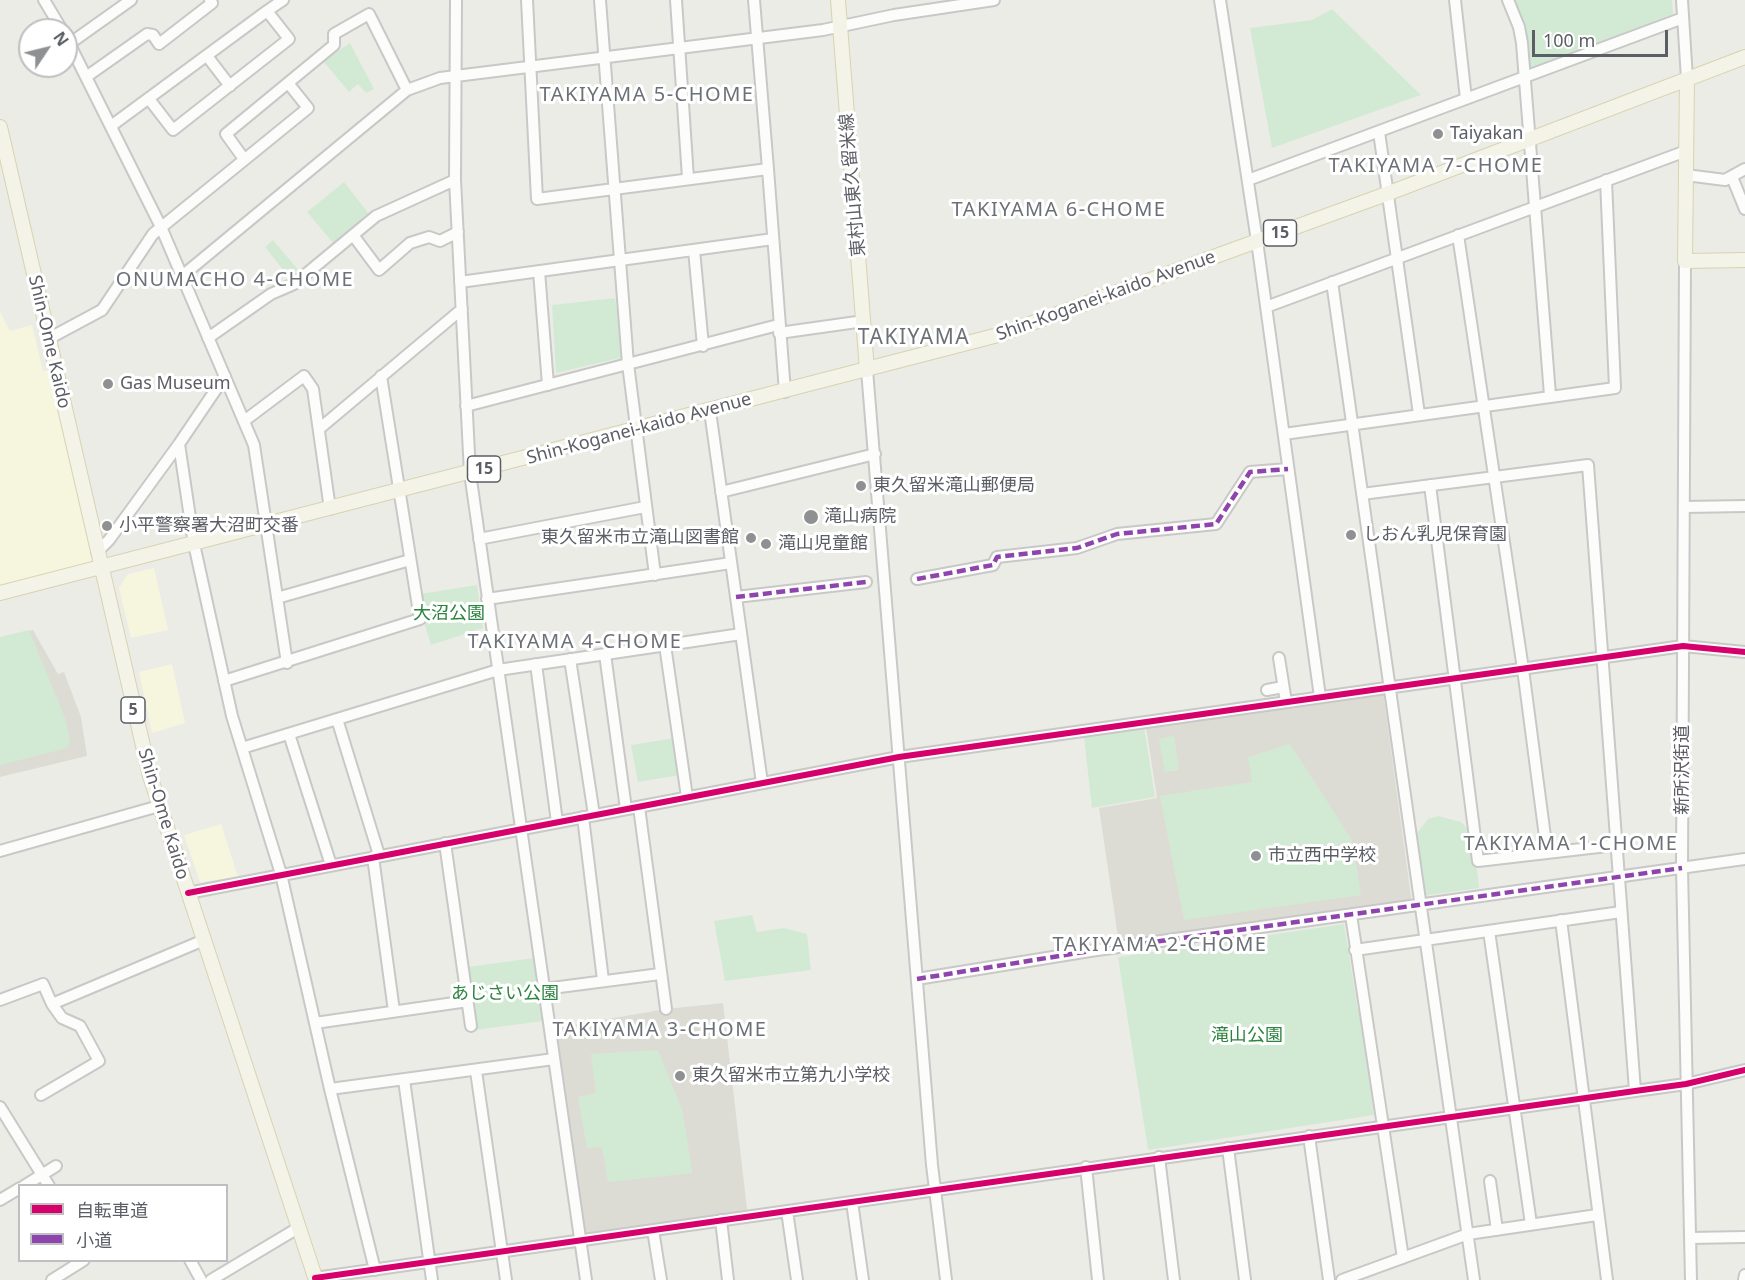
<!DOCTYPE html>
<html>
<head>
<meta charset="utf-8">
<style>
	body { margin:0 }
	#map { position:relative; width:1745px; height:1280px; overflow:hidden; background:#ecece6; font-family:"Noto Sans","Noto Sans JP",sans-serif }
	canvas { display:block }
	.legend { position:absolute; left:18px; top:1184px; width:210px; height:78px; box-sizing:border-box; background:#fff; border:2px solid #bdbfc1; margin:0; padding:8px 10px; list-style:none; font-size:18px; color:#5b5e65 }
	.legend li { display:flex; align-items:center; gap:12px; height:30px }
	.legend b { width:30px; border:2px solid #bdbfc1 }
	.north { position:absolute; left:18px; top:18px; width:60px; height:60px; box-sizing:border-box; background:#fff; border:2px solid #bdbfc1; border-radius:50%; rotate:55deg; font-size:16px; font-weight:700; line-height:24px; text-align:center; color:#5b5e65 }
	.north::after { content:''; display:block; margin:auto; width:21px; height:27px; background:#8e9092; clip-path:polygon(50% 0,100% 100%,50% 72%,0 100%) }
	.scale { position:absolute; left:1532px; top:30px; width:136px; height:27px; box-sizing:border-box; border:3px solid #5b5e65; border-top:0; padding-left:8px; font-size:18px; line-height:21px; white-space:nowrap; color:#5b5e65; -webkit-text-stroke:4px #fff; paint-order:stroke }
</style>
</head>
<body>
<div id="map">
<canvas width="1745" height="1280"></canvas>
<ul class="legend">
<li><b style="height:8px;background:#d6006c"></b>自転車道</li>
<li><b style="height:8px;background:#8e44ad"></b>小道</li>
</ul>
<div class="north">N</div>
<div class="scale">100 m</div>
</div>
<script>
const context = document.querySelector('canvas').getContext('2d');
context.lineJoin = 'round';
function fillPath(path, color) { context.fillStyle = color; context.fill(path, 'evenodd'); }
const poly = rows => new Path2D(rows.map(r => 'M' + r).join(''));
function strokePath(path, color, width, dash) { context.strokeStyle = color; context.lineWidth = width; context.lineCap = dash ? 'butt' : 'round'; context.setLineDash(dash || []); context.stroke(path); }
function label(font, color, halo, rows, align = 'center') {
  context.font = font + ' "Noto Sans","Noto Sans JP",sans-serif'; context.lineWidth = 6; context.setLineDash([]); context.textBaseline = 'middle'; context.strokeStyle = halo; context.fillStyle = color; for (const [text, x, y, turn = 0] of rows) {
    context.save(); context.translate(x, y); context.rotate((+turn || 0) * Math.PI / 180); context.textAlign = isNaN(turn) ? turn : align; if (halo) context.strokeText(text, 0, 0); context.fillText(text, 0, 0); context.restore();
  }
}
const commercial = poly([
	[0,312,10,331,32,325,43,371,55,369,101,567,0,593],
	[154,568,168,630,131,638,119,588,128,574],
	[172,664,185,723,152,733,139,672],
	[221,824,238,877,200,882,184,835]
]);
const education = poly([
	[33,630,58,674,64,672,81,717,87,756,0,777,0,638],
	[1383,691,1412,904,1119,944,1099,808,1157,798,1146,727],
	[723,1003,748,1217,581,1240,555,1028,666,1009]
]);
const green = poly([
	[1514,0,1672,0,1673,14,1527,72,1527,38],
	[1332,9,1421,95,1272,148,1250,28,1312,20],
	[350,43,374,89,366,93,358,84,349,92,323,61],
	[344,182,369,214,334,244,307,212],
	[273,240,301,273,292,281,265,247],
	[615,298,624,357,556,373,552,305],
	[477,585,483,628,431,645,424,622,420,594],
	[29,630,65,718,70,740,67,748,0,765,0,637],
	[1144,726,1155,797,1092,808,1084,737],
	[1174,736,1179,770,1165,772,1159,739],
	[675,738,680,775,638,782,631,745],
	[1290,744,1352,840,1361,895,1184,920,1160,796,1252,782,1248,757],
	[1438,816,1461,822,1473,834,1479,888,1422,896,1413,838,1428,819],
	[752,915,757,932,784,928,807,934,811,970,725,981,714,921],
	[1344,924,1358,1010,1360,1011,1374,1115,1148,1150,1118,957],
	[534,958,543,1021,475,1030,467,967],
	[658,1050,683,1112,692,1173,608,1182,602,1147,587,1148,578,1097,596,1093,591,1054]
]);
const minor = poly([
	[44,0,62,30],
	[456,0,455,180,470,473,586,1280],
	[527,0,537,199,768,169,754,0],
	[600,0,628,364,655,575],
	[676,0,688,178],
	[1220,0,1257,241,1320,697],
	[1455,0,1466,99],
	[1508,0,1519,27,1522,43,1550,395],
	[1682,0,1687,79],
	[267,11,283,0],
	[66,37,161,227,254,445,287,663],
	[69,44,131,0],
	[207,56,230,86],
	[86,77,147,34,153,35,159,44,212,3,210,0],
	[111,126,267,11,289,39,173,130,149,99],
	[1379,132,1419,414],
	[244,159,226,134,334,45,334,34,369,14,407,90],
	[768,169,785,392],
	[1686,175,1725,180,1745,169],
	[1732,177,1745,209],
	[1248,180,1683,18],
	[353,235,379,270,410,243,429,237,440,241,458,232],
	[1458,235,1523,669,1547,852],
	[694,250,703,346],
	[1685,261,1682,868,1691,1280],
	[539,271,548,385],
	[182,276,407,90,440,78,823,30,894,15,994,0],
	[460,282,773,239],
	[1332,282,1474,1280],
	[1266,307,1686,151],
	[779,333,864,321],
	[208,338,271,294,294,284,376,216,455,180],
	[48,339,102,310,153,234,308,108,288,83],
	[867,370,932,1165,946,1280],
	[466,406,778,325],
	[710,411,762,783],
	[244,421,304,376,313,389,330,509],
	[319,429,462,309],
	[1284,434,1615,388,1606,180],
	[179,444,194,544,232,716,281,874,330,1089,375,1270],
	[1430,485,1478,861,1616,845],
	[721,492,875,454],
	[1362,494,1588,465,1635,1091],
	[1685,507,1745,506],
	[479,539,645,507],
	[97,552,109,540,179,444,225,376],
	[917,579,993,565,997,557,1077,548,1117,534,1216,524,1250,472,1288,469],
	[736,597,866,582],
	[277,598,410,560],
	[487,599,731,563],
	[665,645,687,797],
	[605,654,626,809],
	[1279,658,1286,702],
	[570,659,594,815],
	[536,664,557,822],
	[224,681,420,619,381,376],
	[1267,690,1283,687],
	[337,719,379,855],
	[289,734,331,865],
	[242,748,498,670,741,634],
	[639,807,666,1009],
	[583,817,603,980],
	[445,843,471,1026],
	[0,851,159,806],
	[373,857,394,1011],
	[188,893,899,757,1683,646,1745,652],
	[1351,915,1403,1258],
	[1561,920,1607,1280],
	[1489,931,1531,1224],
	[1355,950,1621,912],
	[917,979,1090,951,1745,859],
	[544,989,660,974],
	[0,1000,43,984,52,1004,204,940],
	[315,1023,468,1001],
	[476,1071,506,1280],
	[404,1080,432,1280],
	[330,1089,554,1059],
	[41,1095,99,1061,80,1026,62,1018,52,1004],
	[0,1107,49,1186],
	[1309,1136,1329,1280],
	[1228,1148,1245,1280],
	[1159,1157,1174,1280],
	[1086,1167,1098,1280],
	[1490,1181,1497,1230],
	[24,1186,56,1166],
	[0,1200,20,1188],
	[852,1202,863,1280],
	[787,1211,797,1280],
	[721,1220,728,1280],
	[653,1230,661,1280],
	[1690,1238,1745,1237],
	[190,1260,201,1280],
	[315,1278,1635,1091,1686,1084,1745,1070],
	[52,1280,84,1260],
	[211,1280,298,1228],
	[1342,1280,1468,1234,1597,1215],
	[1744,1280,1745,1275]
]);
const major = poly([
	[838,0,867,370],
	[1687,79,1685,261,1745,260],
	[0,127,150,776,316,1280],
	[0,593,1002,334,1389,193,1745,57]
]);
const quiet = poly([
	[917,579,993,565,997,557,1077,548,1117,534,1216,524,1250,472,1288,469],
	[736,597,866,582],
	[917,979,1090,951,1682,868]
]);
const cycleway = poly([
	[188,893,899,757,1683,646,1745,652],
	[315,1278,1635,1091,1686,1084,1745,1070]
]);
const markers = [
	[1438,134,6,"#8e9092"],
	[108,384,6,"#8e9092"],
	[861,486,6,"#8e9092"],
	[811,517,8,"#8e9092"],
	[107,526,6,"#8e9092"],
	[1351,535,6,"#8e9092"],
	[751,538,6,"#8e9092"],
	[766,544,6,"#8e9092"],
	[1256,856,6,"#8e9092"],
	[680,1076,6,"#8e9092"]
];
const shields = [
	[1280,233,33],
	[484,469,33],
	[133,710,24]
];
const shieldNames = [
	["15",1280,233],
	["15",484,469],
	["5",133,710]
];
const poiNames = [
	["Taiyakan",1450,134],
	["Gas Museum",120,384],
	["東久留米滝山郵便局",873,486],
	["滝山病院",824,517],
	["小平警察署大沼町交番",119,526],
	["しおん乳児保育園",1363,535],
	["東久留米市立滝山図書館",739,538,"right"],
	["滝山児童館",778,544],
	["市立西中学校",1268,856],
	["東久留米市立第九小学校",692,1076]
];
const streetNames = [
	["東村山東久留米線",853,185,-95],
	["Shin-Koganei-kaido Avenue",1106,296,-20],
	["Shin-Ome Kaido",49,342,77],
	["Shin-Koganei-kaido Avenue",639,429,-15],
	["新所沢街道",1683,770,-90],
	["Shin-Ome Kaido",163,814,73]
];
const parkNames = [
	["大沼公園",449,614],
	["あじさい公園",505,994],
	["滝山公園",1247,1036]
];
const neighbourhoodNames = [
	["TAKIYAMA 5-CHOME",647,95],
	["TAKIYAMA 7-CHOME",1436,166],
	["TAKIYAMA 6-CHOME",1059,210],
	["ONUMACHO 4-CHOME",235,280],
	["TAKIYAMA 4-CHOME",575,642],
	["TAKIYAMA 1-CHOME",1571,844],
	["TAKIYAMA 2-CHOME",1160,945],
	["TAKIYAMA 3-CHOME",660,1030]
];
const quarterNames = [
	["TAKIYAMA",914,338]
];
fillPath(commercial, '#f6f5de');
fillPath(education, '#dddcd4');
fillPath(green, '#d2ead4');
strokePath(minor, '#c8c8c8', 14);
strokePath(major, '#d7d3b1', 16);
strokePath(minor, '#fcfcfb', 10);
strokePath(major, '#f3f3e7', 14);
strokePath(quiet, '#8e44ad', 4.5, [9, 4.5]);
strokePath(cycleway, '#d6006c', 6);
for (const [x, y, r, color] of markers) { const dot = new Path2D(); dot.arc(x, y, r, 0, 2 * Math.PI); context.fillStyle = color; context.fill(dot); strokePath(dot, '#fff', 2); }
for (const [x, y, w] of shields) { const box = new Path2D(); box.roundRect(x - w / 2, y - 13, w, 26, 4.5); context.fillStyle = '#fff'; context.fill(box); strokePath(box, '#5b5e65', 1.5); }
label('bold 16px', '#5b5e65', null, shieldNames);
label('18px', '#5b5e65', '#fff', poiNames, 'left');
label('18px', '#5b5e65', '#fff', streetNames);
label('18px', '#2c843f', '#fff', parkNames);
context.letterSpacing = '1.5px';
label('20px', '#6c7077', '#fff', neighbourhoodNames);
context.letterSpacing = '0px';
context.letterSpacing = '1.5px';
label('21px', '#6c7077', '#fff', quarterNames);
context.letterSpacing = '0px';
</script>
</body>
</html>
